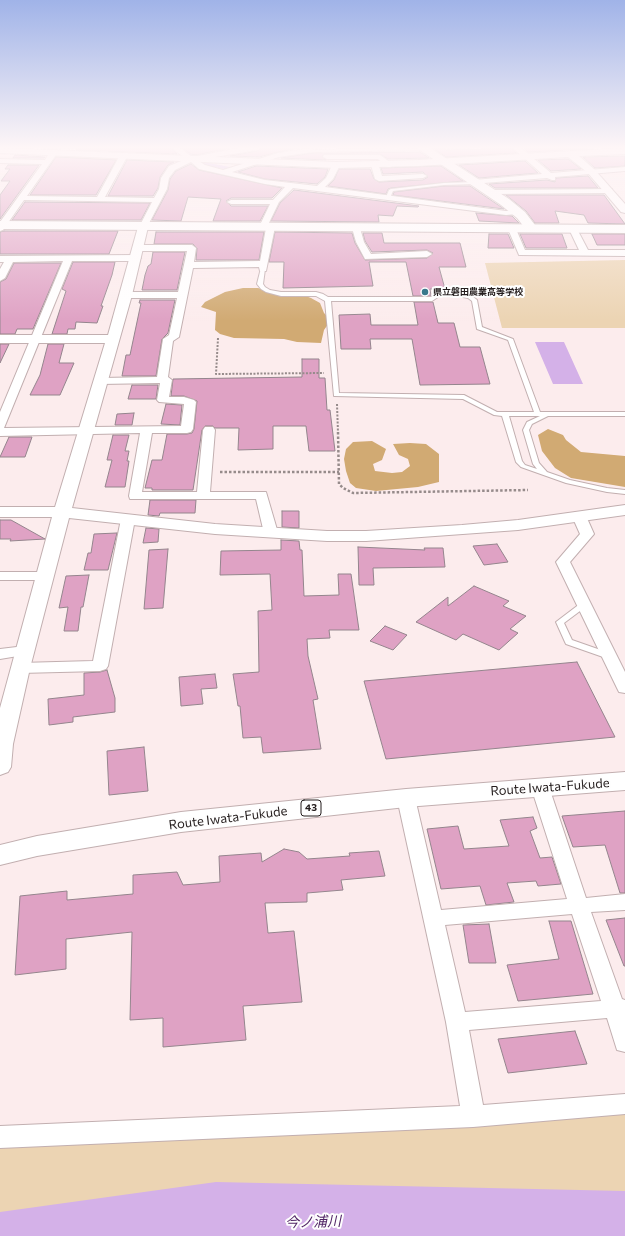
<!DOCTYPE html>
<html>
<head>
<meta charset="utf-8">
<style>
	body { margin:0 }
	canvas { display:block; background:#fceced }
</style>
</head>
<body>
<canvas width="625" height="1236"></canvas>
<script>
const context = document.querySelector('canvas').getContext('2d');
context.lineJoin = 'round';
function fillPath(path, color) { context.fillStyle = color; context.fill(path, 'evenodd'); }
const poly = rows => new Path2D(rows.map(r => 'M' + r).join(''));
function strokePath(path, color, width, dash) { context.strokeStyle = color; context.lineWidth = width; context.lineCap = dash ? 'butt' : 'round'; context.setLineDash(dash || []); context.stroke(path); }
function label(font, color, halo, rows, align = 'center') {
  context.font = font + ' Commissioner,"Noto Sans JP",sans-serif'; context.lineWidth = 4; context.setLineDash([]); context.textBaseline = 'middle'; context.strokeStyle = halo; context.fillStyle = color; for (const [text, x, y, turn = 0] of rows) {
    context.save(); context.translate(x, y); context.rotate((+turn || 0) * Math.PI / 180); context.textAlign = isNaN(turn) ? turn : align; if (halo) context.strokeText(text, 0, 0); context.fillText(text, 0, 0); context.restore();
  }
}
const green = poly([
	[55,155,119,158,108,179,94,179,62,162,49,163],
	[625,260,625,328,502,328,485,263],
	[625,1110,625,1236,0,1236,0,1137]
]);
const forest = poly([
	[243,288,258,288,281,294,300,294,311,298,320,303,324,313,331,320,324,330,321,343,297,342,284,339,234,338,220,334,215,330,216,312,201,307,205,302,225,292],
	[548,429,563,435,566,440,581,452,625,456,625,487,571,478,555,468,542,451,538,435],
	[372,441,386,449,382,460,373,464,375,471,392,473,402,472,410,466,408,459,399,455,393,444,410,443,426,444,439,454,439,482,418,487,376,491,356,488,350,483,346,471,344,459,346,449,353,442]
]);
const water = poly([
	[535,342,564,342,583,384,553,384],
	[216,1182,625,1191,625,1236,0,1236,0,1212]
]);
const stream = poly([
	[183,148,206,164,248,172],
	[449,182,466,182],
	[387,188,418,185]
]);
const building = poly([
	[77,148,171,148,177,154,76,150,77,148],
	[183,148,229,148,196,155,191,154,183,148],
	[261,148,300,148,278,152,259,157,230,156,257,151,261,148],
	[433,148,446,148,446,150,512,148,516,153,446,157,433,148],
	[524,148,588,148,588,149,528,152,524,148],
	[420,152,429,158,388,159,380,154,324,154,322,157,326,160,281,158,313,153,420,152],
	[15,155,45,157,44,158,13,158,15,155],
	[625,156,625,166,595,168,583,157,625,156],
	[56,157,116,160,96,195,30,195,56,157],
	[568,159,581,169,551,171,538,160,568,159],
	[127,160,174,162,168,165,160,177,158,188,153,196,108,196,127,160],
	[525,161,538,173,479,178,459,165,525,161],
	[191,164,199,170,282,188,272,198,231,198,226,201,231,206,268,206,260,221,213,221,221,199,188,197,181,221,152,220,168,190,170,179,176,171,191,164],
	[8,165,39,165,0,219,0,195,10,181,1,181,10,169,5,169,8,165],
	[256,166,328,169,325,177,317,184,265,179,238,172,256,166],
	[441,166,463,181,391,188,388,189,386,194,328,186,334,180,339,169,370,169,374,179,379,182,423,180,428,177,423,172,383,174,381,168,441,166],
	[588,176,598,188,495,188,489,184,547,180,555,182,556,178,588,176],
	[444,186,470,186,504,209,393,195,394,192,444,186],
	[294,190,419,206,418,207,397,206,393,216,378,215,379,222,271,221,280,203,294,190],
	[506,195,604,195,625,224,588,223,584,215,555,211,559,223,535,223,526,211,506,195],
	[25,202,150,203,141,220,12,220,25,202],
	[476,213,512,216,519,223,479,221,476,213],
	[4,231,118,231,109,254,0,254,0,232,4,231],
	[156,232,264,232,259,260,196,260,197,248,193,244,154,244,156,232],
	[275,232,352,233,355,243,365,260,427,258,433,253,427,250,372,252,365,241,363,233,382,233,384,243,460,243,466,267,439,267,445,289,430,289,431,296,413,296,406,262,369,262,373,286,283,288,284,262,269,262,275,232],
	[489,234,508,234,514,248,488,248,489,234],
	[520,234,562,234,567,248,526,248,520,234],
	[592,234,625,234,625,245,597,245,592,234],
	[153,252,185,252,177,290,142,290,145,275,148,266,151,264,153,252],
	[73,262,115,262,112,275,101,306,103,306,97,323,76,322,75,329,68,329,67,334,52,334,66,291,62,289,73,262],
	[14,263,61,263,33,329,17,329,15,334,0,334,0,282,6,279,14,263],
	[140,300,175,300,168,333,162,339,156,376,122,376,126,355,130,355,141,303,139,303,140,300],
	[414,302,433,302,438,323,454,323,460,347,480,347,490,384,420,385,412,339,370,339,371,349,341,349,339,315,370,314,371,325,418,325,414,302],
	[0,344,9,344,0,363,0,344],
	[48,344,64,344,59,363,74,363,60,395,30,395,40,375,48,344],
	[302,359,319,359,319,378,325,378,327,410,330,410,335,451,309,451,306,426,273,426,273,449,238,450,239,428,215,428,213,426,205,426,202,430,193,490,152,490,152,488,145,488,152,460,162,460,167,434,187,434,192,433,194,429,197,401,184,396,171,396,173,379,302,377,302,359],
	[132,385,158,385,156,399,128,399,132,385],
	[166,404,182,405,180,425,161,424,166,404],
	[134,413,132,425,115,425,117,414,134,413],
	[113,435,129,435,125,451,129,451,127,461,129,461,125,487,105,487,112,460,107,460,113,435],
	[9,437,32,437,25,457,0,457,9,437],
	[150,500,196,500,195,513,160,513,159,516,148,515,150,500],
	[282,511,299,511,299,528,282,527,282,511],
	[0,520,11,520,45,539,10,541,11,539,0,539,0,520],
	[146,528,159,529,158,542,143,543,146,528],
	[117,533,108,570,84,570,88,553,91,553,94,534,117,533],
	[281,540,299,541,300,550,302,550,304,596,339,595,338,574,351,574,359,630,329,630,330,638,307,639,308,656,318,699,313,700,321,749,263,753,261,737,243,738,240,706,238,706,233,674,259,672,258,611,272,610,270,574,220,575,221,551,281,550,281,540],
	[497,544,508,562,484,565,473,546,497,544],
	[358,547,425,550,424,548,443,548,445,567,373,568,374,585,359,585,358,547],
	[168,549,163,608,144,609,149,550,168,549],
	[89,575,83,607,81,607,78,631,64,631,68,607,59,608,66,576,89,575],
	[474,586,509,601,503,606,526,616,510,629,518,633,499,650,463,634,456,640,416,622,448,597,448,606,474,586],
	[385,626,407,635,393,650,370,641,385,626],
	[577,662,615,737,386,759,364,681,577,662],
	[107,670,115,698,115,712,73,717,73,722,49,725,48,699,84,695,84,673,100,672,107,670],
	[215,674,217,688,201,689,203,704,181,706,179,677,215,674],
	[144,747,148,791,109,795,107,751,144,747],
	[625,811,625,893,620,893,605,845,573,847,562,816,625,811],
	[533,817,537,828,530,831,540,858,552,857,561,884,538,886,536,881,507,883,514,902,486,905,480,886,441,889,427,829,458,826,464,849,509,846,500,820,533,817],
	[284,849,299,852,307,859,350,856,349,853,379,851,385,876,341,880,343,890,307,893,307,902,265,903,268,933,294,931,302,1002,243,1006,246,1040,163,1047,163,1018,130,1020,132,932,66,939,66,969,15,975,20,896,67,891,67,900,133,894,133,875,177,872,183,885,220,882,219,856,261,853,262,862,284,849],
	[625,918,625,966,624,966,606,920,625,918],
	[549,921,571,921,593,994,518,1001,507,965,559,959,549,921],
	[489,924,496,963,469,963,463,925,489,924],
	[575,1031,587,1064,508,1073,498,1039,575,1031]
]);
const pathFar1 = poly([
	[218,338,216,374,324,373],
	[337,404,338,433]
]);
const path = poly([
	[338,432,339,484,343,488,353,493,528,490],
	[220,472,339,472]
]);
const service = poly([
	[395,148,424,149,422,150,312,152,310,151,312,150,395,148],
	[475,182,477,183,476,184,444,185,393,191,390,198,386,197,389,190,391,189,444,183,475,182],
	[261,268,265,269,263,284,265,287,270,290,281,292,316,292,323,294,328,297,431,297,440,291,452,291,472,296,477,300,482,327,513,339,540,412,625,412,625,416,548,416,532,424,529,430,539,463,547,472,570,480,607,488,625,490,625,494,607,492,566,483,521,467,516,462,502,416,494,415,463,399,334,396,325,301,316,296,281,296,266,292,261,289,257,284,261,268],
	[441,295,452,295,468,298,472,301,477,329,508,340,534,412,497,412,464,395,339,393,331,301,432,301,441,295],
	[509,416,540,416,527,422,523,430,533,464,537,469,525,465,522,461,509,416],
	[581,603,584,603,588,605,564,623,572,640,612,654,613,656,612,658,606,658,566,644,565,642,556,622,581,603]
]);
const minor = poly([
	[172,148,180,148,192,157,239,148,260,148,257,150,197,160,205,165,223,170,278,153,312,148,314,150,313,152,279,157,232,172,265,180,317,186,326,178,333,163,336,163,340,165,333,179,325,187,506,211,518,210,522,212,518,214,506,215,293,188,279,202,268,225,274,225,275,227,266,271,260,271,259,267,193,268,179,337,173,341,168,377,172,380,169,397,184,397,194,400,196,402,193,429,191,432,187,433,152,433,142,492,197,492,203,430,205,427,213,427,215,430,210,492,266,492,278,533,276,536,271,537,266,536,264,533,256,499,130,499,129,496,140,433,0,436,0,412,63,261,13,262,5,278,0,281,0,269,4,262,0,262,0,256,136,255,141,258,136,261,72,261,4,428,181,426,184,404,159,402,157,400,160,383,100,384,94,381,100,378,157,377,163,339,169,335,177,298,126,298,121,295,126,292,178,292,187,251,138,251,134,248,138,245,192,245,196,248,194,262,260,261,266,228,263,230,259,227,270,204,231,204,227,202,231,200,273,200,285,187,265,184,199,169,191,162,175,170,169,178,167,189,146,229,140,229,139,227,152,202,24,200,3,230,0,231,0,222,42,164,0,163,0,159,45,160,51,150,57,150,58,152,27,196,97,197,120,155,124,153,127,153,128,155,105,197,154,198,159,189,161,178,169,166,186,159,172,148],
	[513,148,521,148,551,173,625,167,625,171,555,177,555,180,552,180,547,178,471,184,470,182,474,180,542,174,513,148],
	[324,155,380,155,394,165,390,167,387,167,378,159,327,159,323,157,324,155],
	[372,163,378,163,382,176,423,174,427,176,423,178,379,181,375,179,371,165,372,163],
	[609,189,612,189,612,193,491,194,487,192,491,190,609,189],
	[356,225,360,228,364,242,371,254,427,251,432,254,427,257,365,259,356,242,352,228,356,225],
	[512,226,516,229,525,250,579,250,569,229,573,226,577,229,588,250,625,250,625,256,519,255,508,229,512,226],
	[579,512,584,513,586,516,594,534,570,562,625,672,625,693,619,692,617,688,556,562,580,534,572,516,574,513,579,512],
	[128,515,133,516,135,519,108,666,106,669,100,671,20,673,14,671,12,668,14,665,20,663,93,661,121,519,123,516,128,515],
	[0,572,45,572,50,573,52,576,50,579,45,580,0,580,0,572],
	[25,646,30,648,33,651,30,654,0,659,0,649,25,646],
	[540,781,546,783,549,787,586,898,625,894,625,910,591,912,622,999,625,1000,625,1052,617,1050,607,1018,469,1030,483,1105,625,1094,625,1114,473,1127,0,1148,0,1126,460,1106,446,1022,397,798,400,794,406,792,412,794,415,798,441,910,567,899,531,787,534,783,540,781],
	[572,914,601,1001,465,1012,445,925,572,914]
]);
const tertiary = poly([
	[0,148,336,162,418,160,625,148,625,154,579,156,594,169,625,204,625,213,621,212,588,173,568,157,418,166,336,168,0,153,0,148],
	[143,224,148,227,132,295,72,508,215,524,327,531,366,531,462,525,518,520,625,505,625,515,518,530,366,541,327,541,215,534,69,518,30,668,13,744,11,767,8,772,0,775,0,708,52,517,0,517,0,507,55,507,105,343,0,343,0,335,108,335,138,227,143,224]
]);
const secondary = poly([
	[417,148,430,148,509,199,525,212,538,229,536,232,528,232,517,218,501,205,417,148]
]);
const primary = poly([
	[0,221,625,225,625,233,0,229,0,221],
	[625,772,625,790,406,807,181,832,37,856,0,865,0,845,37,836,181,812,406,789,625,772]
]);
const markers = [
	[425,292,4,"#39788c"]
];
const farPoinames = [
	["県立磐田農業高等学校",433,292]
];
const shields = [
	[311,808,20]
];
const shieldNames = [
	["43",311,808]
];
const nearStreetnames = [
	["Route Iwata-Fukude",550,787,-4],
	["Route Iwata-Fukude",228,818,-7]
];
const nearWaternames = [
	["今ノ浦川",313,1222,-2]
];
fillPath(green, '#ecd4b3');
fillPath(forest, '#d1aa73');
fillPath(water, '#d4b1e8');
strokePath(stream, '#d4b1e8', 3);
fillPath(building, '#dfa2c4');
strokePath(building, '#94858d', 1);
strokePath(service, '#c2afb0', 2);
strokePath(minor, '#c2afb0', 2);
strokePath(tertiary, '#c2afb0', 2);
strokePath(secondary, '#c2afb0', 2);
strokePath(primary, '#c2afb0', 2);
strokePath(pathFar1, '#968b8b', 2, [2, 1.5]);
strokePath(path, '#968b8b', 2.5, [2.5, 2]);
fillPath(service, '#fff');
fillPath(minor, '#fff');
fillPath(tertiary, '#fff');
fillPath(secondary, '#fff');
fillPath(primary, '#fff');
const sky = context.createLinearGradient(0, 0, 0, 321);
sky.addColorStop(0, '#a0b3e8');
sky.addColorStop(0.46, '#fef6f7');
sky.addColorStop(1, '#fef6f700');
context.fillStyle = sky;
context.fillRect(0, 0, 625, 321);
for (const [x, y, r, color] of markers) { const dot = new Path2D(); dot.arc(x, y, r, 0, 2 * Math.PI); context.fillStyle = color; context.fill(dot); strokePath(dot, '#fefefe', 1.5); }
label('bold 9px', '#241d1d', '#fefefe', farPoinames, 'left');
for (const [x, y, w] of shields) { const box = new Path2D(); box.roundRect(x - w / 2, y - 8, w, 16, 3); context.fillStyle = '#fefefe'; context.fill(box); strokePath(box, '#241d1d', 1); }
label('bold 10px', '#241d1d', null, shieldNames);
label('13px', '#241d1d', '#fefefe', nearStreetnames);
label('italic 14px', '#4f2364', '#fefefe', nearWaternames);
</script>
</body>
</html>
